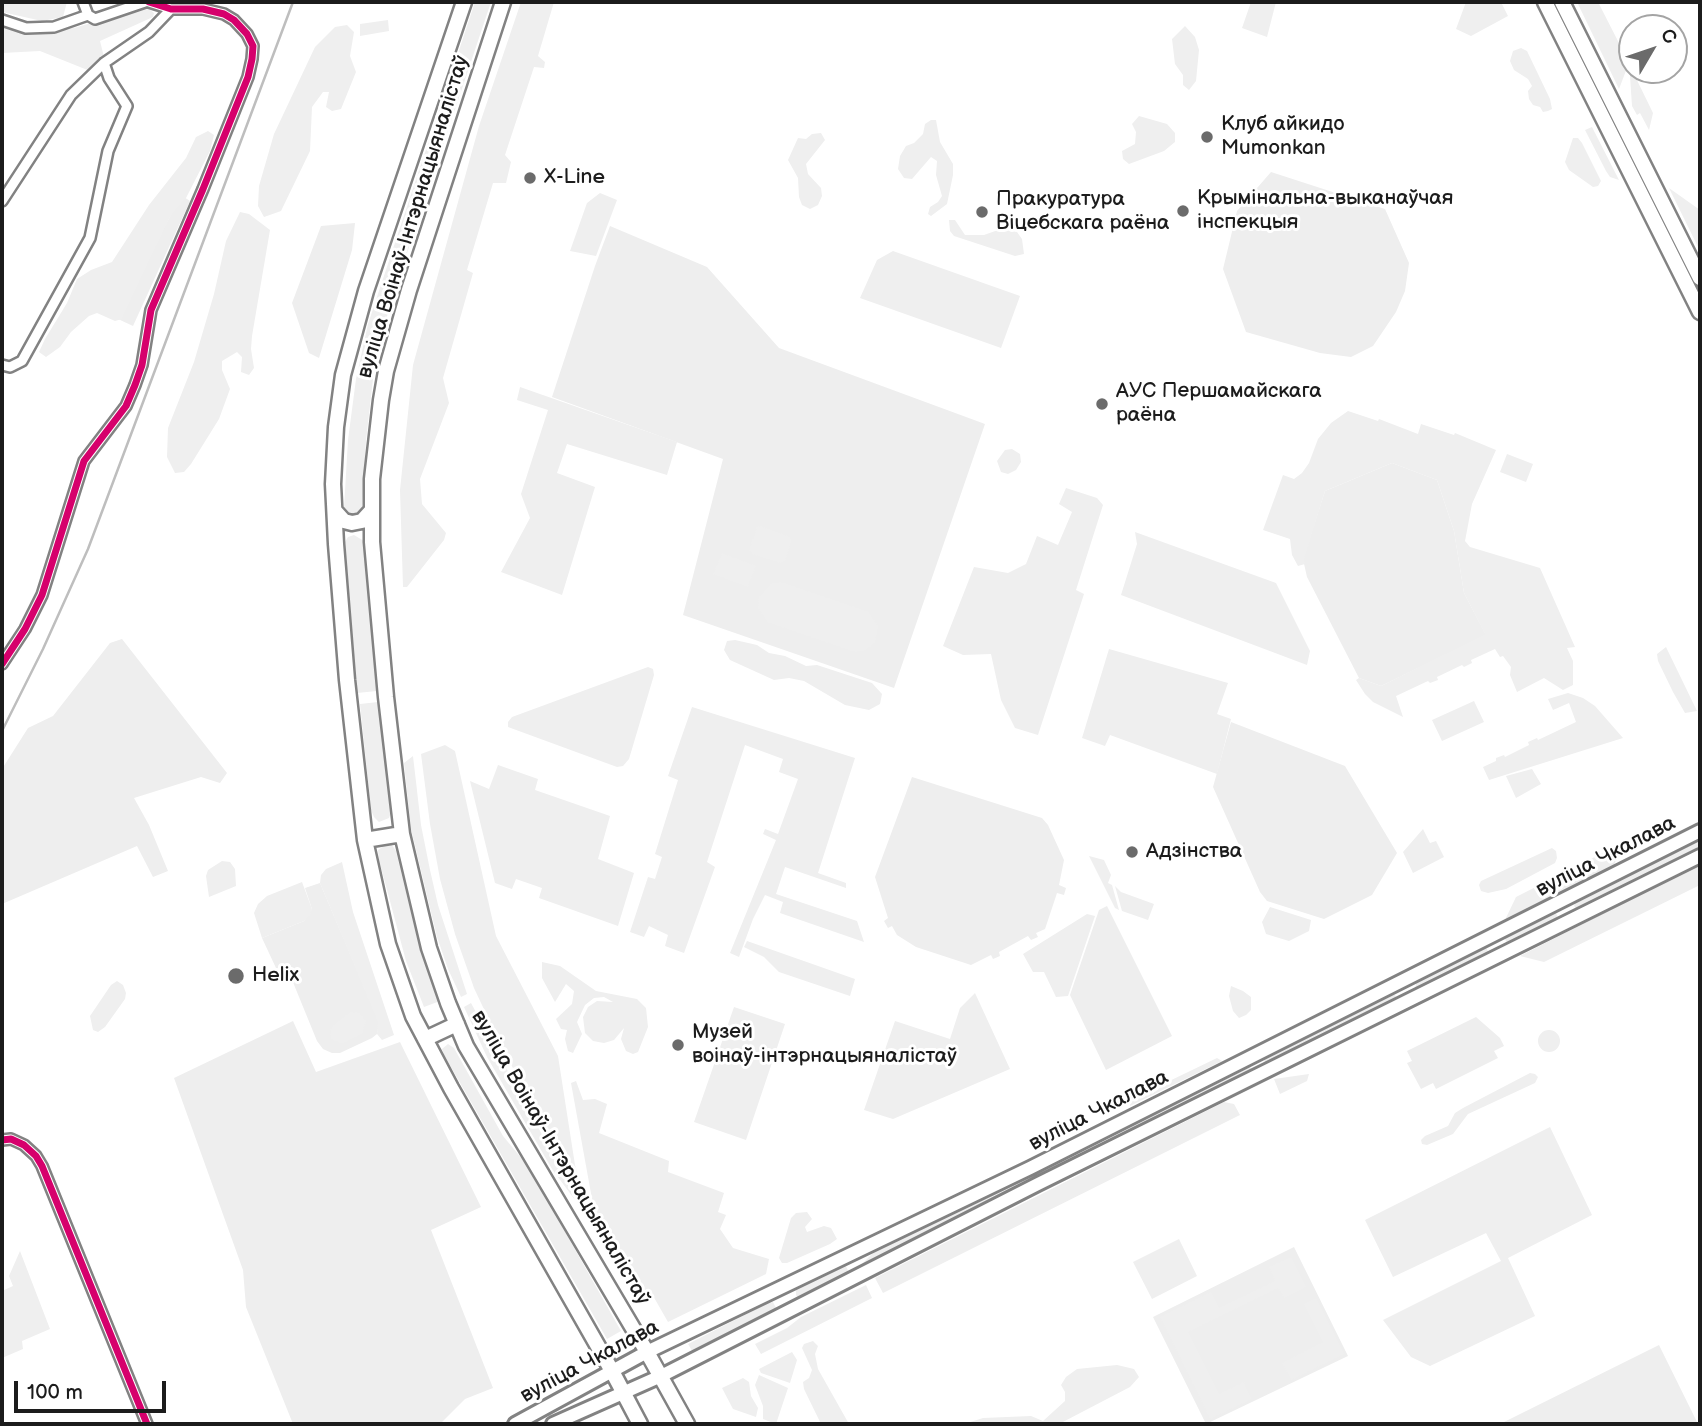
<!DOCTYPE html>
<html>
<head>
<meta charset="utf-8">
<style>
	body { margin:0 }
	#map { position:relative; width:1702px; height:1426px; overflow:hidden; background:#fff; font-family:"Balsamiq Sans",sans-serif }
	canvas { display:block }
	.frame { position:absolute; inset:0; border:4px solid #1c1c1c; pointer-events:none }
	.north { position:absolute; left:1618px; top:14px; width:70px; height:70px; box-sizing:border-box; background:#fff; border:2px solid #a4a4a4; border-radius:50%; rotate:51deg; font-size:19px; font-weight:700; line-height:28px; text-align:center; color:#1c1c1c }
	.north::after { content:''; display:block; margin:auto; width:24px; height:32px; background:#6b6b6b; clip-path:polygon(50% 0,100% 100%,50% 72%,0 100%) }
	.scale { position:absolute; left:14px; top:1381px; width:152px; height:32px; box-sizing:border-box; border:4px solid #1c1c1c; border-top:0; padding-left:9px; font-size:21px; line-height:24px; white-space:nowrap; color:#1c1c1c; -webkit-text-stroke:5px #fff; paint-order:stroke }
</style>
</head>
<body>
<div id="map">
<canvas width="1702" height="1426"></canvas>
<div class="frame"></div>
<div class="north">С</div>
<div class="scale">100 m</div>
</div>
<script>
const context = document.querySelector('canvas').getContext('2d');
context.lineJoin = 'round';
function fillPath(path, color) { context.fillStyle = color; context.fill(path, 'evenodd'); }
const poly = rows => new Path2D(rows.map(r => 'M' + r).join(''));
function strokePath(path, color, width, dash) { context.strokeStyle = color; context.lineWidth = width; context.lineCap = dash ? 'butt' : 'round'; context.setLineDash(dash || []); context.stroke(path); }
function label(font, color, halo, rows, align = 'center') {
  context.font = font + ' "Balsamiq Sans",sans-serif'; context.lineWidth = 6; context.setLineDash([]); context.textBaseline = 'middle'; context.strokeStyle = halo; context.fillStyle = color; for (const [text, x, y, turn = 0] of rows) {
    context.save(); context.translate(x, y); context.rotate((+turn || 0) * Math.PI / 180); context.textAlign = isNaN(turn) ? turn : align; if (halo) context.strokeText(text, 0, 0); context.fillText(text, 0, 0); context.restore();
  }
}
const built = poly([
	[1271,172,1385,209,1409,263,1405,291,1396,312,1373,346,1351,357,1320,353,1246,332,1223,269,1237,211],
	[181,195,190,201,133,326,118,319],
	[355,223,352,250,319,358,309,353,292,303,321,226],
	[610,226,707,267,779,348,985,424,894,688,683,615,723,459,552,397,595,266],
	[1392,463,1437,480,1454,531,1464,593,1486,635,1381,686,1359,678,1307,577,1303,559,1325,491],
	[122,639,227,773,220,783,201,777,134,798,149,825,168,871,153,877,137,846,2,904,2,769,28,728,53,716,110,643],
	[1231,722,1345,766,1397,853,1372,895,1324,919,1267,901,1260,892,1213,787],
	[912,777,1042,818,1048,825,1064,860,1059,885,1066,888,1064,895,1057,893,1045,929,1036,933,1038,937,1031,940,1028,936,999,952,1000,956,993,959,991,955,971,965,916,947,897,935,892,926,888,928,884,921,888,918,875,877],
	[320,883,379,1022,377,1034,372,1038,340,1053,332,1053,323,1049,317,1041,288,970,276,968,262,938,304,921,312,909,305,888],
	[1107,906,1172,1036,1106,1070,1070,995,1099,910],
	[1476,1017,1500,1038,1504,1046,1494,1051,1498,1058,1436,1089,1433,1083,1421,1089,1407,1063,1412,1061,1407,1051],
	[293,1021,316,1072,400,1042,481,1207,431,1230,493,1388,465,1399,440,1424,293,1424,246,1307,243,1270,174,1078],
	[1294,1247,1348,1356,1206,1424,1153,1317],
	[1659,1345,1698,1424,1500,1424]
]);
const green = poly([
	[2,2,67,2,63,17,42,21,2,12],
	[475,2,491,2,397,283,383,330,373,379,366,441,362,510,359,517,346,515,344,508,348,440,356,379,368,324],
	[521,2,554,2,538,56,545,62,544,68,534,67,505,155,511,162,506,183,493,183,467,270,473,273,443,378,449,403,420,479,422,504,446,533,444,540,407,587,403,587,400,490,413,365,479,126],
	[1251,2,1276,2,1267,37,1242,28],
	[1466,2,1501,2,1508,16,1471,36,1456,29],
	[1577,2,1598,2,1621,47,1627,68,1619,89],
	[149,9,154,13,153,17,100,41,104,57,90,71,40,51,2,53,2,23,28,32,74,28,135,10],
	[388,20,389,31,360,36,360,24],
	[347,25,354,32,350,56,356,72,341,109,332,111,326,107,329,92,323,92,312,107,310,151,281,211,264,217,258,206,259,186,274,134,315,47,335,27],
	[1185,26,1195,37,1199,50,1196,81,1189,90,1183,85,1183,75,1175,64,1172,39],
	[1521,48,1527,51,1550,99,1552,109,1548,111,1543,112,1540,107,1533,105,1529,99,1528,91,1532,86,1528,79,1514,70,1510,61,1513,51],
	[1633,72,1653,113,1649,130,1640,113,1637,115,1632,106,1630,76],
	[1139,116,1167,124,1175,133,1175,142,1164,151,1129,164,1123,159,1122,151,1135,144,1136,132,1132,124],
	[931,120,936,120,940,142,953,164,953,175,947,204,931,216,928,214,930,207,938,202,942,196,936,175,937,161,931,157,912,179,904,178,898,169,900,156,906,146,914,143,923,134,925,124],
	[1592,127,1619,180,1610,177,1606,171,1585,130],
	[208,131,214,135,210,151,186,198,170,217,122,319,115,321,97,313,89,316,71,332,60,347,46,357,39,352,45,339,67,303,77,279,91,270,112,262,149,205,186,158,196,137],
	[821,133,825,140,806,164,808,174,821,188,822,196,818,205,810,209,802,205,799,197,798,178,788,160,798,138,806,139,812,134],
	[1573,138,1578,138,1582,143,1601,181,1598,186,1593,187,1569,170,1565,162],
	[1669,188,1700,210,1700,251],
	[600,193,617,200,596,256,570,251,587,203],
	[240,212,249,214,270,230,252,336,251,349,254,368,249,375,241,372,242,357,237,352,222,361,222,370,230,389,219,419,191,464,184,472,175,473,167,457,168,428,194,362,214,294,226,241],
	[949,220,955,220,965,235,984,235,1001,229,1017,232,1022,239,1024,254,1015,256,954,236,950,231],
	[893,251,1020,296,1001,348,860,298,877,260],
	[520,387,677,442,667,475,567,444,557,473,595,487,562,595,501,572,530,518,521,494,548,410,517,400],
	[1348,411,1378,421,1379,419,1418,434,1421,424,1454,435,1455,433,1496,450,1472,504,1465,541,1470,547,1540,568,1575,647,1567,648,1573,661,1573,685,1563,690,1544,678,1517,692,1510,675,1511,667,1503,656,1500,657,1495,649,1471,660,1472,663,1464,667,1462,665,1437,677,1438,680,1430,683,1428,681,1396,696,1403,717,1373,702,1365,694,1356,680,1359,678,1381,686,1485,634,1464,593,1454,531,1437,480,1392,463,1325,491,1304,559,1305,564,1298,566,1292,555,1290,539,1263,530,1283,475,1294,479,1302,473,1309,463,1318,439,1331,423],
	[1012,449,1020,454,1021,462,1016,470,1008,474,1001,472,997,461,1005,450],
	[1507,454,1533,464,1526,482,1500,472],
	[1066,488,1097,498,1103,505,1076,590,1084,594,1038,735,1015,728,1001,700,991,654,963,655,943,646,974,567,1008,573,1026,564,1037,536,1058,545,1072,512,1059,504],
	[760,526,790,537,792,540,785,561,781,563,752,554,749,550,757,527],
	[1135,532,1276,583,1310,651,1307,665,1121,595,1137,544],
	[354,535,364,541,377,691,357,693,345,542,348,537],
	[722,553,756,566,748,587,713,574],
	[781,582,869,612,878,626,875,643,866,650,855,652,767,622,758,608,759,597,770,584],
	[735,640,757,645,769,653,785,656,806,666,817,665,872,683,882,694,880,704,869,710,845,705,804,681,789,678,774,680,730,660,724,650,727,641],
	[1666,647,1697,711,1685,713,1673,692,1658,661,1657,654],
	[1109,649,1228,683,1217,714,1231,719,1217,774,1110,735,1105,746,1082,738],
	[648,667,653,669,654,675,629,759,623,766,617,767,508,727,508,722,512,717],
	[1568,693,1583,698,1595,706,1623,738,1489,780,1483,767,1496,761,1496,758,1504,755,1505,757,1529,745,1528,742,1537,738,1538,740,1576,722,1569,703,1553,710,1548,699],
	[1474,701,1484,722,1442,741,1432,720],
	[378,702,391,812,389,818,379,822,374,817,371,810,360,704],
	[692,707,855,758,818,873,846,883,846,888,785,867,776,894,857,921,864,942,780,913,783,902,765,895,753,919,739,957,730,953,776,840,763,834,765,829,778,834,798,779,779,772,783,759,745,745,707,862,715,867,684,953,665,946,668,935,649,926,644,937,630,932,648,877,655,879,662,857,655,854,678,780,668,776],
	[445,745,455,751,496,936,558,1056,575,1165,586,1199,504,1052,474,988,455,934,440,879,430,824,421,754],
	[413,756,421,825,430,870,438,905,467,994,461,997,448,969,437,937,411,829,404,763],
	[498,765,538,779,535,790,610,816,598,859,634,873,618,926,539,898,542,888,516,879,512,889,495,883,470,781,489,789],
	[1532,769,1541,784,1516,798,1506,776],
	[1423,829,1430,843,1436,841,1444,857,1413,873,1403,852],
	[1700,838,1700,851,1579,911,1574,906,1576,900],
	[1624,842,1614,865,1505,920,1516,897],
	[387,844,392,845,396,851,421,954,440,1001,424,1007,406,961,379,860,378,850],
	[1552,848,1556,851,1557,858,1555,863,1506,889,1488,893,1481,891,1479,885,1481,881],
	[1089,856,1104,860,1111,875,1108,883,1112,885,1119,910,1115,908],
	[222,861,230,862,235,869,236,886,209,897,206,876,208,870],
	[342,862,353,912,394,1035,382,1040,377,1034,378,1022,320,883,321,875,326,869],
	[1700,864,1700,885,1544,962,1520,956],
	[302,882,312,909,310,915,304,921,262,938,254,913,258,904,267,896],
	[1115,886,1121,892,1154,904,1148,920,1122,911],
	[1270,907,1311,920,1309,931,1289,941,1266,934,1262,922],
	[1552,912,1556,913,1559,920,1509,947,1504,937],
	[1087,914,1095,916,1068,996,1056,997,1044,972,1033,972,1023,954],
	[747,941,855,979,850,996,779,972,764,957,744,947],
	[1485,946,1491,956,1418,990,1415,988,1417,981],
	[542,962,560,966,596,991,637,999,646,1008,648,1027,638,1052,633,1054,626,1051,621,1039,624,1028,614,1040,604,1043,593,1041,585,1033,583,1017,588,1007,597,1001,613,1002,604,997,594,998,585,1005,577,1022,582,1034,573,1053,568,1051,565,1039,567,1030,561,1029,556,1019,572,1004,574,991,566,984,555,1002,542,978],
	[117,981,123,985,126,993,125,999,105,1027,98,1032,93,1030,90,1016,111,985],
	[1231,986,1243,991,1251,997,1251,1010,1246,1015,1239,1018,1233,1011,1229,996],
	[975,993,1010,1069,893,1119,864,1110,895,1021,950,1039,960,1008],
	[1391,995,1395,995,1398,1000,1268,1068,1263,1058],
	[471,1003,559,1166,575,1200,552,1169,487,1057,464,1007],
	[734,1007,785,1024,746,1140,694,1122],
	[350,1012,360,1013,366,1021,362,1034,346,1042,341,1043,331,1039,330,1030,333,1025],
	'1538 1041a11 11 0 1 1 22 0a11 11 0 1 1-22 0Z',
	[448,1044,454,1048,503,1136,528,1166,621,1331,607,1339,444,1055,442,1049],
	[1217,1058,1222,1061,1130,1106,1130,1100],
	[1249,1065,1254,1074,1056,1171,1053,1168,1052,1164,1055,1161],
	[1530,1073,1535,1074,1538,1077,1535,1083,1468,1114,1453,1134,1427,1145,1422,1144,1421,1140,1425,1136,1448,1126,1455,1113,1463,1108],
	[1309,1074,1307,1081,1280,1094,1274,1079],
	[576,1081,583,1100,595,1099,607,1104,599,1133,669,1161,668,1172,724,1193,718,1212,726,1215,720,1229,733,1248,769,1259,766,1274,668,1322,652,1294,641,1300,596,1221,571,1083],
	[1224,1102,1234,1104,1240,1115,883,1293,875,1278],
	[1550,1127,1592,1215,1508,1258,1535,1316,1430,1366,1411,1357,1383,1320,1501,1261,1486,1233,1393,1277,1365,1220],
	[1036,1172,1039,1179,862,1267,861,1265,877,1249,876,1247],
	[807,1212,812,1219,805,1227,807,1232,824,1226,831,1228,837,1239,830,1244,787,1263,782,1263,779,1258,791,1218,796,1213],
	[1179,1239,1197,1276,1152,1299,1133,1262],
	[20,1251,50,1329,22,1341,23,1349,2,1358,2,1291,13,1286,9,1276],
	[1291,1257,1306,1287,1284,1298,1278,1288,1188,1332,1219,1394,1244,1382,1252,1399,1210,1419,1160,1317,1211,1292,1219,1308,1275,1281,1269,1267],
	[845,1264,850,1275,799,1299,796,1295,796,1290,800,1287],
	[866,1285,872,1298,761,1354,755,1344,787,1328,801,1317],
	[1316,1298,1344,1354,1291,1380,1282,1363,1323,1342,1304,1304],
	[773,1302,777,1310,774,1313,694,1354,688,1344,768,1303],
	[813,1341,818,1346,815,1354,818,1369,849,1424,821,1424,804,1389,803,1382,809,1378,812,1370,802,1348,804,1344],
	[792,1352,797,1360,790,1383,761,1373,759,1369],
	[1117,1365,1134,1369,1139,1377,1130,1387,1059,1424,964,1424,983,1418,1031,1416,1043,1421,1065,1401,1065,1392,1061,1385,1066,1377,1077,1369],
	[759,1375,788,1388,776,1424,763,1419,763,1406,755,1385],
	[743,1378,749,1382,751,1396,758,1408,756,1417,733,1409,722,1388]
]);
const minor = poly([
	[83,2,88,15,95,19,145,2],
	[2,20,26,28,54,27,88,15],
	[2,201,71,95,104,63,149,32,171,9],
	[2,365,10,367,22,361,90,238,108,151,127,106,109,78,104,63],
	[2,664,25,629,42,595,84,461,126,406,135,385,142,365,151,310,203,189,248,77,252,59,253,46,247,34,234,20,224,14,203,9,171,9,149,2],
	[2,1140,11,1139,24,1145,36,1156,42,1166,147,1424]
]);
const secondary = poly([
	[515,1424,647,1352,1030,1168,1700,831],
	[553,1424,661,1376,1038,1184,1700,856]
]);
const primary = poly([
	[464,2,366,291,343,375,336,427,333,484,336,544,347,680,365,840,388,944,413,1016,451,1088,612,1371,640,1424],
	[503,2,409,290,386,371,381,400,372,479,372,542,386,697,402,834,429,948,448,1003,466,1046,647,1352,687,1424],
	[1545,2,1700,312],
	[1562,2,1700,278],
	[335,511,344,521,352,523,362,521,372,510],
	[365,840,402,834],
	[425,1039,457,1024]
]);
const rail = poly([
	[2,731,43,649,88,549,293,2]
]);
const cycleway = poly([
	[2,664,25,629,42,595,84,461,126,406,135,385,142,365,151,310,203,189,248,77,252,59,253,46,247,34,234,20,224,14,203,9,171,9,149,2],
	[2,1140,11,1139,24,1145,36,1156,42,1166,147,1424]
]);
const markers = [
	[1207,137,7,"#6b6b6b"],
	[530,178,7,"#6b6b6b"],
	[1183,211,7,"#6b6b6b"],
	[982,212,7,"#6b6b6b"],
	[1102,404,7,"#6b6b6b"],
	[1132,852,7,"#6b6b6b"],
	[236,976,9,"#6b6b6b"],
	[678,1045,7,"#6b6b6b"]
];
const poiNames = [
	["Клуб айкидо",1221,125],
	["Mumonkan",1221,149],
	["X-Line",544,178],
	["Крымінальна-выканаўчая",1197,199],
	["інспекцыя",1197,223],
	["Пракуратура",996,200],
	["Віцебскага раёна",996,224],
	["АУС Першамайскага",1116,392],
	["раёна",1116,416],
	["Адзінства",1146,852],
	["Helix",252,976],
	["Музей",692,1033],
	["воінаў-інтэрнацыяналістаў",692,1057]
];
const streetNames = [
	["вуліца Воінаў-Інтэрнацыяналістаў",414,217,-73],
	["вуліца Чкалава",1606,857,-27],
	["вуліца Чкалава",1099,1111,-27],
	["вуліца Воінаў-Інтэрнацыяналістаў",560,1158,60],
	["вуліца Чкалава",590,1362,-28]
];
fillPath(built, '#eee');
fillPath(green, '#efefef');
strokePath(minor, '#828282', 14);
strokePath(secondary, '#828282', 18);
strokePath(primary, '#828282', 19);
strokePath(minor, '#fff', 9);
strokePath(secondary, '#fff', 12);
strokePath(primary, '#fff', 14);
strokePath(rail, '#bebebe', 2.5);
strokePath(cycleway, '#d6006c', 7);
for (const [x, y, r, color] of markers) { const dot = new Path2D(); dot.arc(x, y, r, 0, 2 * Math.PI); context.fillStyle = color; context.fill(dot); strokePath(dot, '#fff', 2.5); }
label('21px', '#1c1c1c', '#fff', poiNames, 'left');
label('21px', '#1c1c1c', '#fff', streetNames);
</script>
</body>
</html>
